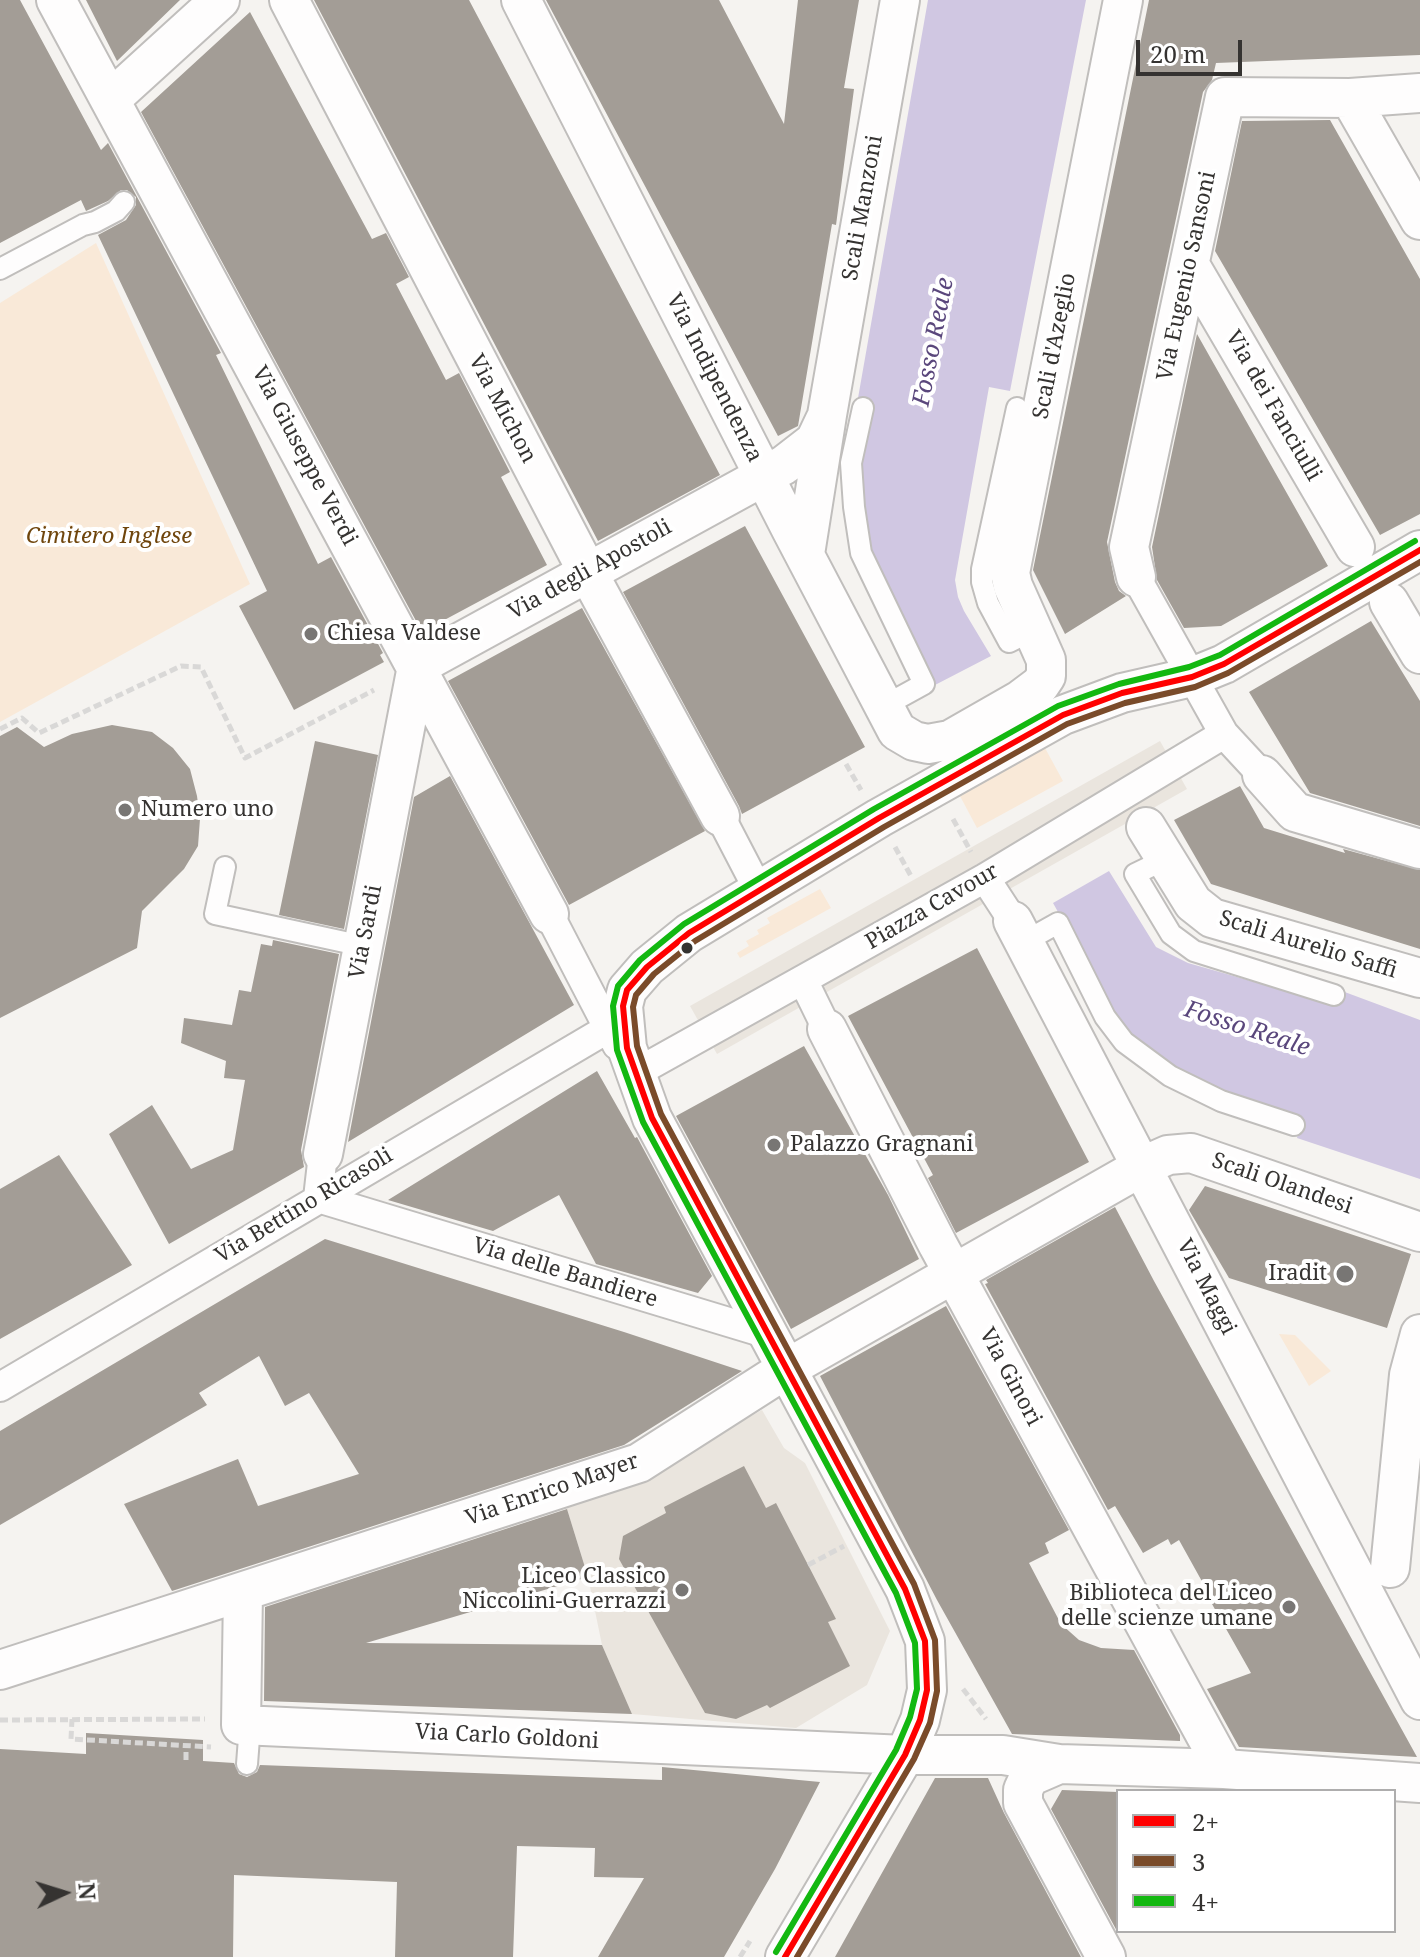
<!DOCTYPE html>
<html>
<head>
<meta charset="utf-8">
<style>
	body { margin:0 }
	#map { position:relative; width:1420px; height:1957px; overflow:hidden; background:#f5f3f0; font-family:"Noto Serif",serif }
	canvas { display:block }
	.legend { position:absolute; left:1116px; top:1789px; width:280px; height:144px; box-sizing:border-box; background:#fff; border:2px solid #aeadad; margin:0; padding:10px 14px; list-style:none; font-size:24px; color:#353331 }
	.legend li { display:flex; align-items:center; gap:16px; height:40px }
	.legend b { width:40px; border:2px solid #aeadad }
	.north { position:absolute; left:24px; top:1853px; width:80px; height:80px; -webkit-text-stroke:6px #fff; paint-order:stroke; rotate:86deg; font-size:22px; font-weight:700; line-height:32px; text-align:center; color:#353331 }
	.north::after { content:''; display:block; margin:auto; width:28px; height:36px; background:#353331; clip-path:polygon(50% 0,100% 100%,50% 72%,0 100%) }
	.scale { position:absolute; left:1136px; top:40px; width:106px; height:36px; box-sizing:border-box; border:4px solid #353331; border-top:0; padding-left:10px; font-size:24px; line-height:28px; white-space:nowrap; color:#353331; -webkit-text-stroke:6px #fff; paint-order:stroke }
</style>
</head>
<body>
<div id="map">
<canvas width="1420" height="1957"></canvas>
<ul class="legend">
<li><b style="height:10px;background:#f00"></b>2+</li>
<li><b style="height:10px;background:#7a4b2a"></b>3</li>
<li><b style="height:10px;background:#13b811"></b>4+</li>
</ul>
<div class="north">N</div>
<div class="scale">20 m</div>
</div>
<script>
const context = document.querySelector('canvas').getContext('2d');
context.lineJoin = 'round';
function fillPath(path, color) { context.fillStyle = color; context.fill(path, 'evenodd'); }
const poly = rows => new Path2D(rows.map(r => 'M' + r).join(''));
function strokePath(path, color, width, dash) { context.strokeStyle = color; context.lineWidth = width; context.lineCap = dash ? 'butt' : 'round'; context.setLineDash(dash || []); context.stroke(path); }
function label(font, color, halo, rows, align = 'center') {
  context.font = font + ' "Noto Serif",serif'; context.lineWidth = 8; context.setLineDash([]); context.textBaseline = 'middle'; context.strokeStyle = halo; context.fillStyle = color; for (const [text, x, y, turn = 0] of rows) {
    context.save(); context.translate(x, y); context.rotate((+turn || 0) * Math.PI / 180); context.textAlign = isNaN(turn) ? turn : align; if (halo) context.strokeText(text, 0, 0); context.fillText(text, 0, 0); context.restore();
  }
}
const built = poly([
	[1160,741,1187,789,717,1054,690,1006],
	[762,1410,784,1448,805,1463,890,1631,867,1685,796,1728,632,1714,602,1645,588,1577,566,1506,614,1492]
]);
const green = poly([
	[96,243,250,584,0,722,0,303],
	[1045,748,1063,781,977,828,960,796],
	[820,889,831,908,740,958,737,953,749,946,746,941,759,934,757,930,770,923,767,918],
	[1279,1334,1295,1335,1331,1371,1309,1386]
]);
const water = poly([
	[928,0,1086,0,1010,391,989,387,955,580,958,597,964,611,991,656,935,685,872,562,865,538,860,478,870,403,858,398],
	[1109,871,1156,947,1188,963,1339,1006,1342,991,1420,1020,1420,1179,1297,1138,1302,1118,1226,1093,1174,1070,1126,1033,1053,903]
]);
const building = poly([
	[0,0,20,0,101,150,108,143,221,353,216,355,318,564,331,557,383,653,380,655,384,662,294,710,239,606,267,591,98,235,126,220,136,205,136,197,127,190,121,190,108,201,86,211,81,200,0,243],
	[86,0,180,0,117,61],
	[314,0,469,0,720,475,598,541],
	[546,0,719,0,784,124,798,0,859,0,844,88,854,89,836,225,832,224,798,426,778,436],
	[1149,0,1420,0,1420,55,1216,63,1212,80,1203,92,1107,542,1115,582,1119,591,1126,596,1065,634,1033,570],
	[250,12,372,239,386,233,409,277,396,284,446,380,459,373,510,472,501,477,547,565,422,632,141,112],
	[1330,120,1420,279,1420,514,1380,535,1215,251,1242,121],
	[1197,334,1328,566,1221,626,1184,628,1157,580,1152,547],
	[745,526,865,747,742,814,739,806,623,592],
	[582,608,705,831,569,905,448,681],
	[1371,621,1420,701,1420,826,1310,793,1249,692],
	[112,725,152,732,173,748,190,769,197,796,200,819,198,846,184,869,142,911,137,948,0,1018,0,736,17,727,44,747,72,734],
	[315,741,378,755,344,929,279,915],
	[450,776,574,1005,348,1142,414,797],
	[1240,786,1264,828,1345,853,1343,849,1420,870,1420,949,1211,884,1174,820],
	[273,940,339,954,301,1150,304,1167,169,1244,109,1134,152,1105,191,1169,233,1150,245,1080,224,1078,226,1061,181,1043,184,1018,232,1025,239,990,251,992,261,944,272,946],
	[977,948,1089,1162,956,1233,928,1178,933,1175,848,1016],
	[804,1046,888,1195,919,1259,791,1329,676,1116],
	[597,1071,635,1138,637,1137,712,1276,698,1293,596,1264,559,1195,493,1231,388,1200],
	[59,1155,132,1265,0,1339,0,1189],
	[1205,1186,1411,1254,1387,1328,1229,1278,1189,1210],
	[1115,1207,1154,1281,1417,1757,1239,1747,1207,1689,1251,1673,1212,1604,1214,1603,1179,1540,1171,1545,1168,1539,1143,1553,1115,1506,1108,1510,985,1284,988,1283,986,1280],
	[325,1239,624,1332,742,1371,624,1445,172,1591,124,1504,238,1459,258,1506,359,1474,309,1393,285,1406,259,1356,199,1393,207,1405,0,1525,0,1431],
	[946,1306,1069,1530,1045,1543,1049,1553,1029,1563,1061,1624,1079,1640,1101,1648,1134,1650,1180,1735,1180,1741,1012,1734,937,1600,820,1376],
	[744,1466,766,1508,776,1503,836,1619,828,1622,850,1666,770,1708,767,1705,736,1719,705,1713,619,1559,623,1536,666,1513,664,1507],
	[567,1509,588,1577,366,1643,602,1645,632,1714,264,1701,265,1607],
	[86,1733,203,1740,203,1761,234,1763,239,1774,247,1777,257,1772,260,1765,662,1780,662,1767,820,1782,775,1869,724,1957,598,1957,644,1878,594,1877,595,1848,517,1846,513,1957,395,1957,397,1882,234,1875,233,1957,0,1957,0,1749,86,1754],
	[935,1778,988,1778,1004,1813,1081,1957,835,1957],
	[1062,1790,1118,1792,1118,1933,1051,1809]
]);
const path = poly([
	[0,729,22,718,39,733,181,666,201,667,245,758,374,690],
	[846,764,861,790],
	[953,819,971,852],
	[895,847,912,878],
	[808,1565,844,1546],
	[963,1689,986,1719],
	[72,1719,71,1739,211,1747],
	[0,1720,205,1719],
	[186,1760,186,1746],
	[740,1957,750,1941]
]);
const service = poly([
	[0,269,83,225,95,222,116,211,124,202],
	[863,408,851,463,854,507,861,553,924,684,884,706],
	[1017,408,982,569,982,582,988,603,1009,642,1033,630],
	[1166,859,1135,874,1171,934,1194,951,1334,995],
	[225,867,215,914,363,946],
	[1024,942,1058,923,1105,1017,1124,1042,1170,1076,1221,1101,1294,1125],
	[247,1764,250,1725]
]);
const pedestrian = poly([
	[1136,577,1224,734],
	[720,816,759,891],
	[985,878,1013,921],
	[549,914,617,1045],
	[803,980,827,1029],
	[632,1075,985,878,1224,734,1262,775],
	[323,1154,318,1198,768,1334],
	[0,1387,609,1028]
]);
const minor = poly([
	[56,0,549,914],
	[289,0,587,571,720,816],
	[521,0,791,529,897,731,914,741,928,744,950,740,1020,700,1040,685,1046,676,1046,660,1013,586,1010,573,1123,0],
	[1350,98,1420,220],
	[110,100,220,0],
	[1190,265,1355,547],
	[805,554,827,415,900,0],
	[1136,577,1129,547,1225,97,1350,98,1420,93],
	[1389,602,1420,654],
	[417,666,784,465,815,441,825,420],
	[1262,775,1295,812,1420,849],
	[1146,827,1193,903,1212,918,1420,978],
	[1013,921,1420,1700],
	[827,1029,938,1245,1224,1769],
	[323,1154,417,666],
	[1390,1568,1409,1375,1420,1334],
	[243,1592,241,1725,905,1755,1003,1755,1059,1764,1224,1769,1420,1783],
	[0,1670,639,1463,786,1369,1143,1166,1168,1155,1191,1153,1420,1232],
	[1059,1764,1029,1777,1023,1790,1023,1803,1106,1957],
	[785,1957,905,1755,920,1720,927,1690,925,1641,905,1589,652,1118,627,1048,623,1006,627,990,647,967,689,933,879,818,1063,715,1122,693,1192,677,1224,664,1420,550]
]);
const bus1 = poly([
	[785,1957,905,1755,920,1720,927,1690,925,1641,905,1589,652,1118,627,1048,623,1006,627,990,647,967,689,933,879,818,1063,715,1122,693,1192,677,1224,664,1420,550]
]);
const bus2 = poly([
	[797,1957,914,1759,930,1723,937,1691,935,1640,914,1584,661,1114,637,1046,633,1007,636,995,654,974,695,941,884,827,1067,724,1125,703,1195,687,1228,673,1420,562]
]);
const bus3 = poly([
	[776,1952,896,1750,910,1717,917,1689,915,1643,896,1593,643,1122,617,1050,613,1006,618,986,640,960,684,924,874,809,1058,706,1119,684,1189,667,1220,655,1415,541]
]);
const markers = [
	[311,634,8,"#787674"],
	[125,810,8,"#787674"],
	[687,948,7,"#353331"],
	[774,1145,8,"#787674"],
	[1345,1274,10,"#787674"],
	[682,1590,8,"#787674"],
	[1289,1607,8,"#787674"]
];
const streetNames = [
	["Scali Manzoni",863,208,-80],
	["Via Eugenio Sansoni",1187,276,-78],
	["Scali d'Azeglio",1055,346,-79],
	["Via Indipendenza",714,378,63],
	["Via dei Fanciulli",1273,406,60],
	["Via Michon",502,409,62],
	["Via Giuseppe Verdi",304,456,62],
	["Via degli Apostoli",590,570,-29],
	["Piazza Cavour",932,907,-30],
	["Via Sardi",366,932,-79],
	["Scali Aurelio Saffi",1308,945,17],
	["Scali Olandesi",1282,1184,19],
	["Via Bettino Ricasoli",304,1206,-31],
	["Via delle Bandiere",565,1273,17],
	["Via Maggi",1206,1287,63],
	["Via Ginori",1010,1377,62],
	["Via Enrico Mayer",552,1490,-19],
	["Via Carlo Goldoni",507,1737,3]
];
const parkNames = [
	["Cimitero Inglese",109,537]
];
const poiNames = [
	["Chiesa Valdese",327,634],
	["Numero uno",141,810],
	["Palazzo Gragnani",790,1145],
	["Iradit",1327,1274,"right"],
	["Liceo Classico",666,1577,"right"],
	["Niccolini-Guerrazzi",666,1602,"right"],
	["Biblioteca del Liceo",1273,1594,"right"],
	["delle scienze umane",1273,1619,"right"]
];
const waterNames = [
	["Fosso Reale",934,342,-79],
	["Fosso Reale",1247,1029,18]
];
fillPath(built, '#eae5de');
fillPath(green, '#f9e9d8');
fillPath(water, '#d0c7e2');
fillPath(building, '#a39d96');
strokePath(service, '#c0bebc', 24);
strokePath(pedestrian, '#c0bebc', 32);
strokePath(minor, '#c0bebc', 42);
strokePath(path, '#d9d8d7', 5, [8, 4]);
strokePath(service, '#fefdfd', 20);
strokePath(pedestrian, '#fefdfd', 28);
strokePath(minor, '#fefdfd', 38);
strokePath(bus1, '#f00', 6);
strokePath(bus2, '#7a4b2a', 6);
strokePath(bus3, '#13b811', 6);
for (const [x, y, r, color] of markers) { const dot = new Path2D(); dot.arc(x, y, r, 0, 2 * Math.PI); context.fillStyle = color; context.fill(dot); strokePath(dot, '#fff', 3); }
label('22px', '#353331', '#fff', streetNames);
label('italic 22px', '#6f450c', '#fff', parkNames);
label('22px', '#353331', '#fff', poiNames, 'left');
label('italic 24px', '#5a477c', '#fff', waterNames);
</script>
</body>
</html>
